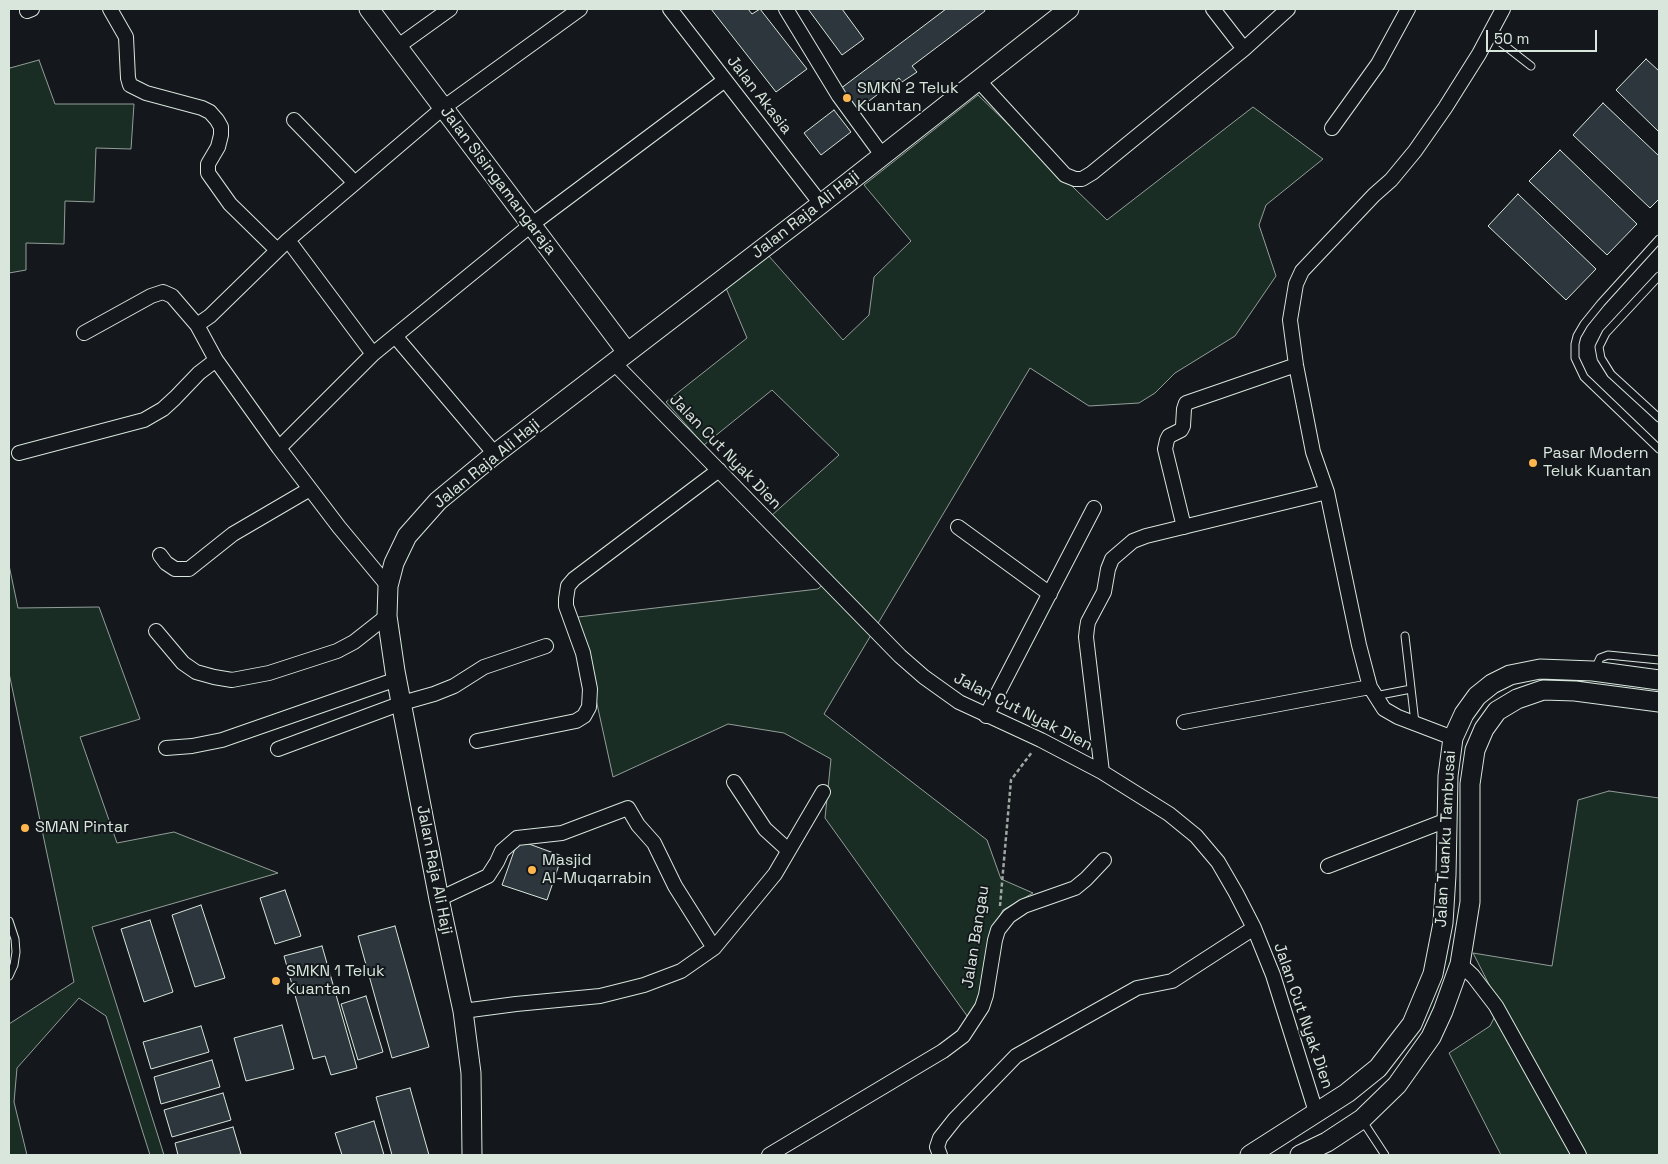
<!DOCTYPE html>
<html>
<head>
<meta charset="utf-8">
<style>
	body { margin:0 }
	#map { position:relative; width:1668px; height:1164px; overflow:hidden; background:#14181c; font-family:"Space Grotesk",sans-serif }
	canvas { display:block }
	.frame { position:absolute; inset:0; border:10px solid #d8e6dc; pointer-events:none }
	.scale { position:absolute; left:1486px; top:30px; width:111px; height:22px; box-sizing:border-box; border:2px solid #d8e6dc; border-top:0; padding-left:6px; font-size:15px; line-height:18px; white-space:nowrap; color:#d8e6dc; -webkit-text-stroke:4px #14181c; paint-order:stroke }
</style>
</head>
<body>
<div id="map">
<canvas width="1668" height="1164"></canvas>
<div class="frame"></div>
<div class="scale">50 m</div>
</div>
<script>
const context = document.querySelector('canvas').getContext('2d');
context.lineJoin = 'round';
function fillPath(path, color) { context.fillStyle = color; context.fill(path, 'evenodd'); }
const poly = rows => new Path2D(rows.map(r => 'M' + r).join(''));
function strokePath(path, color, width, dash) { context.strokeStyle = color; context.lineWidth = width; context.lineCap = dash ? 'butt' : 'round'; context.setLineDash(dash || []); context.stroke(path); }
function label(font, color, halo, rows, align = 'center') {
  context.font = font + ' "Space Grotesk",sans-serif'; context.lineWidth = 4; context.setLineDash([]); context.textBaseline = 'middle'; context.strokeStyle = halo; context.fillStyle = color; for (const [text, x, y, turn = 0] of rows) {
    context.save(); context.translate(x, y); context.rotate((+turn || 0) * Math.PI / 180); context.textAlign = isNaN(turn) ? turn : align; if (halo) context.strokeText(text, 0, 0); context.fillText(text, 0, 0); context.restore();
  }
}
const green = poly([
	[39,60,55,104,134,104,131,149,96,148,94,202,65,201,64,244,26,243,26,270,9,273,9,66,10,68,39,60],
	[978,95,1107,220,1253,107,1323,159,1266,205,1259,225,1276,276,1235,336,1175,373,1155,393,1139,403,1089,406,1030,368,824,714,987,840,1001,879,1033,893,1003,910,993,929,981,1001,970,1020,825,818,831,759,784,733,728,724,613,777,578,617,818,589,830,578,771,516,839,455,772,390,704,445,666,402,747,338,726,288,768,255,843,340,869,315,874,277,911,241,864,185,978,95],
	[9,565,18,608,99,607,140,719,80,737,117,843,174,832,278,873,92,927,164,1155,150,1155,106,1016,79,998,17,1068,14,1102,27,1155,9,1155,9,1024,74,982,9,673,9,565],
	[1609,791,1659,798,1659,1155,1501,1155,1449,1053,1490,1026,1500,1006,1473,953,1552,966,1578,800,1609,791]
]);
const building = poly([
	[711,9,748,9,752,14,760,9,807,69,776,92,711,9],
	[808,9,842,9,864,39,842,55,808,9],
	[946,9,984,9,985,11,912,66,917,72,902,82,899,78,856,111,840,89,946,9],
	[1646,59,1659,71,1659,132,1616,90,1646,59],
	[1603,103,1659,156,1659,199,1650,208,1573,135,1603,103],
	[834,110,851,132,821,155,804,133,834,110],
	[1560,150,1637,224,1607,255,1529,181,1560,150],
	[1518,194,1596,269,1566,300,1488,226,1518,194],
	[518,840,562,856,547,900,502,885,518,840],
	[285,890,301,936,275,944,260,898,285,890],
	[201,905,225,978,195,987,172,915,201,905],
	[150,920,173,992,144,1002,121,929,150,920],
	[395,926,429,1047,392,1058,358,936,395,926],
	[322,946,357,1068,331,1075,325,1056,313,1059,284,956,322,946],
	[366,996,383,1052,358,1060,341,1004,366,996],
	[282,1025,294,1069,246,1081,234,1038,282,1025],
	[201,1026,209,1052,151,1069,143,1042,201,1026],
	[212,1060,220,1087,161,1104,154,1077,212,1060],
	[410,1088,429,1155,392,1155,376,1097,410,1088],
	[223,1093,231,1120,172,1137,164,1110,223,1093],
	[374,1121,384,1155,342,1155,335,1133,374,1121],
	[233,1127,241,1154,236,1155,178,1155,175,1143,233,1127]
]);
const path = poly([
	[1000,906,1011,780,1032,752]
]);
const lane = poly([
	[1490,34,1531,66],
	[1659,239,1601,303,1584,324,1577,336,1575,344,1575,358,1584,377,1659,449],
	[1659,276,1606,333,1599,347,1601,358,1611,374,1659,418],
	[1405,636,1415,723],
	[1595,669,1600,658,1608,655,1659,660],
	[1375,696,1411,689],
	[9,921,15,939,16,952,14,965,9,976],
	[1362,1120,1385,1155]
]);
const street = poly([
	[110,9,126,37,128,78,130,85,146,93,202,108,210,112,217,120,221,127,221,135,218,147,208,164,208,173,230,204,277,250],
	[670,9,821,204],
	[786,9,839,96,882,155],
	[27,11,32,9],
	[397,47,450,9],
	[1244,49,1288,9],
	[978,80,1065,175,1075,179,1082,179,1092,173,1244,49,1213,9],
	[294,120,355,183],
	[1332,128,1378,64,1408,9],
	[288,240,373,354],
	[84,333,151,296,163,292,172,296,197,325],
	[395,336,495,454],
	[614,363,900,656,924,677,959,702,1041,740,1102,772,1169,814,1196,836,1218,862,1236,893,1254,928,1273,975,1316,1112],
	[279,448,373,354,395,336,531,225,725,80],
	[19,453,144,420,163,409,175,398,199,373,216,360],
	[958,527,1050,594],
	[1184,527,1165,449,1167,440,1169,436,1181,430,1183,426,1184,409,1186,403,1296,365],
	[160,555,166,563,175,569,189,569,233,534,310,489],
	[388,586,339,527,279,448,216,360,197,325,210,316,288,240,443,108,580,9],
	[156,631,183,663,196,672,214,677,232,680,269,673,337,651,354,642,387,616],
	[986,716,1094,508],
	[1184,722,1370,687],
	[1453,738,1398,717,1384,709,1370,687,1359,645,1327,492,1313,452,1296,365,1290,320,1296,284,1302,271,1374,195,1391,180,1415,151,1445,108,1479,54,1503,9],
	[477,741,576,721,584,716,589,707,590,689,583,653,566,606,566,599,568,586,574,579,719,470],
	[166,748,192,746,222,740,397,679],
	[278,749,402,703,434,694,454,686,484,667,546,646],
	[1102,772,1086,637,1087,628,1088,622,1104,592,1108,569,1112,559,1133,541,1146,536,1327,492],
	[734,782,765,829,788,850],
	[1328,866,1447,820],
	[439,899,488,876,497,862,502,851,517,838,562,833,628,808,638,825,654,843,675,886,714,948],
	[1460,964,1473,976,1496,1006,1579,1155],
	[463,1011,516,1004,600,996,644,985,681,971,714,948,775,874,823,792],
	[769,1155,943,1051,963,1036,982,1007,986,995,995,940,998,930,1009,916,1024,906,1075,888,1086,879,1104,860],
	[940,1155,937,1147,940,1138,955,1119,1016,1056,1137,988,1172,981,1254,928]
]);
const secondary = poly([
	[369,9,627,352],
	[472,1155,471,1073,463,1011,439,899,395,671,387,616,388,586,394,563,407,536,438,501,495,454,821,204,1069,9],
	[1250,1155,1347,1093,1378,1068,1412,1024,1433,974,1443,923,1446,875,1448,776,1453,738,1464,714,1477,696,1492,684,1510,675,1540,669,1593,671,1659,680],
	[1300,1155,1327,1142,1362,1119,1397,1085,1431,1037,1443,1011,1460,964,1470,902,1470,784,1475,750,1484,729,1497,711,1517,699,1543,690,1575,691,1659,702]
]);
const markers = [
	[847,98,5,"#ffb74d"],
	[1533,463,5,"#ffb74d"],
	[25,828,5,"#ffb74d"],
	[532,870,5,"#ffb74d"],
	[276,981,5,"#ffb74d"]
];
const poiNames = [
	["SMKN 2 Teluk",857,89],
	["Kuantan",857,107],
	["Pasar Modern",1543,454],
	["Teluk Kuantan",1543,472],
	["SMAN Pintar",35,828],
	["Masjid",542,861],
	["Al-Muqarrabin",542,879],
	["SMKN 1 Teluk",286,972],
	["Kuantan",286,990]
];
const streetNames = [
	["Jalan Akasia",759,95,52],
	["Jalan Sisingamangaraja",498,181,53],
	["Jalan Raja Ali Haji",806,215,-38],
	["Jalan Cut Nyak Dien",725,452,46],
	["Jalan Raja Ali Haji",487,464,-39],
	["Jalan Cut Nyak Dien",1023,712,27],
	["Jalan Tuanku Tambusai",1446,839,-87],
	["Jalan Raja Ali Haji",434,870,79],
	["Jalan Bangau",976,937,-81],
	["Jalan Cut Nyak Dien",1303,1016,71]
];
fillPath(green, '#1a2d24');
strokePath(green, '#939e99', 1);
fillPath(building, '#2c363c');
strokePath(building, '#d8e6dc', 1);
strokePath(lane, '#d8e6dc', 9);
strokePath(street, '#d8e6dc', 16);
strokePath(secondary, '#d8e6dc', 21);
strokePath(path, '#9da8a2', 2.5, [4, 2.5]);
strokePath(lane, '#14181c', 7);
strokePath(street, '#14181c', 14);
strokePath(secondary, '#14181c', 19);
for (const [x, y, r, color] of markers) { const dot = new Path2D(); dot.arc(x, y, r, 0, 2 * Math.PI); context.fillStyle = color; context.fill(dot); strokePath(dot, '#14181c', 2); }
label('16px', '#d8e6dc', '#14181c', poiNames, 'left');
label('16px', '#d8e6dc', '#14181c', streetNames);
</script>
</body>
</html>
